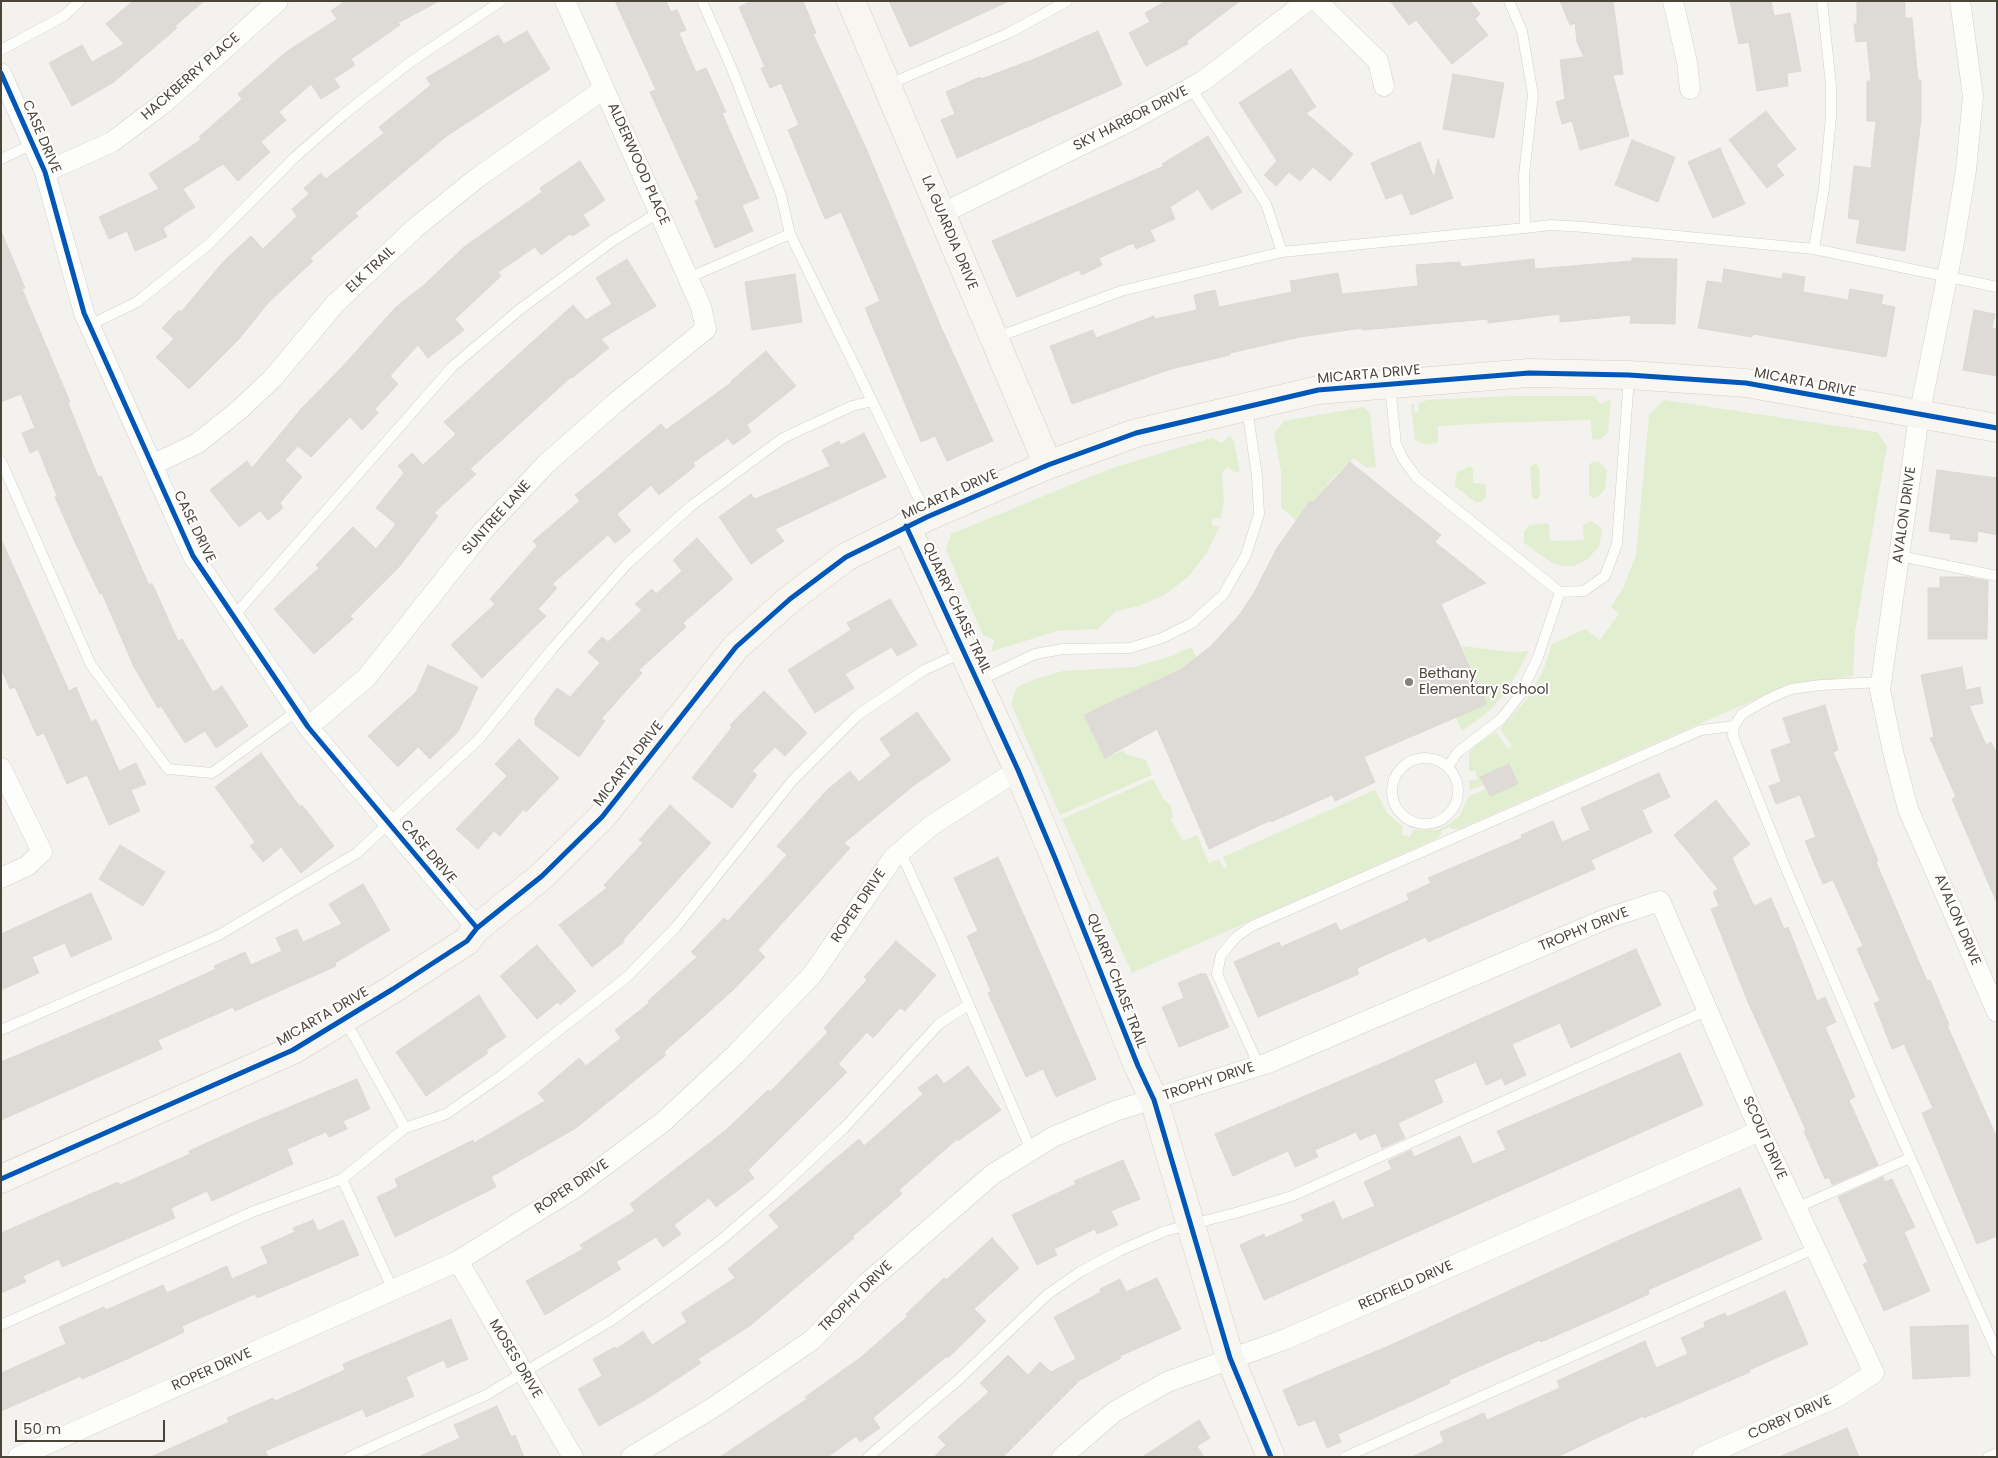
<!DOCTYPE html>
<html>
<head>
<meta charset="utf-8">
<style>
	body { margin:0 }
	#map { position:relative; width:1998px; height:1458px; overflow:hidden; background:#f4f2ee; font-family:Poppins,sans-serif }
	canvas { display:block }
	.frame { position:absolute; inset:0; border:2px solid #4b4439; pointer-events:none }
	.scale { position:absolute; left:15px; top:1420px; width:150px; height:22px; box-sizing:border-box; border:2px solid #4b4439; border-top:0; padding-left:6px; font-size:15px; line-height:18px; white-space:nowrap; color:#4b4439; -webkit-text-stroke:4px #fff; paint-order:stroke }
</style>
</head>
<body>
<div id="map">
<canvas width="1998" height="1458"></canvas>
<div class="frame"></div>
<div class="scale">50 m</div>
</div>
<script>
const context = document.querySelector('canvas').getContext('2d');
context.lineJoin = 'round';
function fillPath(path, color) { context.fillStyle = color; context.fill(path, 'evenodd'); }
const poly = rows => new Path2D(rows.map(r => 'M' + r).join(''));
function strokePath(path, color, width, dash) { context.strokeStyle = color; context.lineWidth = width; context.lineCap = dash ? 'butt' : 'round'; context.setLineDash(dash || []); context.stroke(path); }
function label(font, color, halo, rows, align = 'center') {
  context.font = font + ' Poppins,sans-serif'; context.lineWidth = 4; context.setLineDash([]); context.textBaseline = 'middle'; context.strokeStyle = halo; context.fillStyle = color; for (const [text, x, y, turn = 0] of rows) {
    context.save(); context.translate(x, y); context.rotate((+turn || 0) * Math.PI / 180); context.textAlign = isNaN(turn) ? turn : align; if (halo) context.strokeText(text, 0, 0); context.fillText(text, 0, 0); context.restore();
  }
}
const green = poly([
	[1510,396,1594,396,1600,404,1611,400,1608,433,1601,439,1592,440,1591,420,1492,423,1438,426,1438,442,1426,445,1415,440,1411,404,1414,404,1414,412,1419,411,1418,404,1427,400],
	[1664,400,1877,432,1887,446,1855,632,1853,676,1786,686,1459,829,1452,829,1450,827,1441,831,1442,834,1434,840,1132,973,1062,819,1153,779,1164,800,1171,806,1173,818,1170,819,1183,841,1197,835,1209,863,1218,859,1224,868,1227,867,1223,857,1375,790,1387,813,1403,827,1401,834,1410,837,1414,830,1437,830,1449,824,1460,815,1469,796,1486,789,1490,796,1517,784,1509,764,1481,777,1483,785,1470,790,1469,780,1477,780,1476,771,1469,771,1469,753,1476,745,1496,732,1508,749,1512,746,1500,729,1526,700,1543,671,1552,644,1585,629,1600,640,1619,614,1611,607,1623,588,1636,555,1649,415],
	[1364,407,1370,413,1376,467,1367,468,1354,458,1333,478,1312,503,1310,501,1296,520,1281,508,1281,471,1274,434,1284,421],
	[1230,435,1234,441,1240,471,1237,473,1227,467,1222,474,1224,499,1221,519,1213,518,1211,525,1219,527,1207,553,1188,577,1164,595,1139,606,1116,611,1098,629,1056,631,991,652,994,640,983,635,946,550,951,534,1112,468,1212,438,1222,443],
	[1593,461,1599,462,1607,470,1605,489,1598,497,1592,498,1589,494,1589,465],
	[1536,463,1539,468,1540,496,1536,500,1532,497,1530,466],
	[1470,466,1473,469,1473,483,1486,484,1486,497,1482,502,1475,502,1457,488,1455,484,1457,472],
	[1591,521,1600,527,1602,531,1599,546,1588,559,1573,566,1563,566,1552,563,1524,543,1524,531,1530,525,1546,523,1549,525,1550,541,1584,540,1583,525],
	[1462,646,1511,652,1529,651,1506,693,1487,713,1462,731,1455,716,1487,704],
	[1191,647,1197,658,1182,669,1084,715,1105,758,1124,750,1125,754,1146,760,1152,775,1060,815,1011,704,1017,687,1033,680,1063,671,1134,667,1172,656]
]);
const building = poly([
	[133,1,204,1,175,26,177,28,114,82,72,106,49,63,82,45,92,62,124,44,106,24,133,1],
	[345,1,439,1,398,23,400,25,351,59,355,65,334,79,340,87,321,99,311,84,279,112,286,120,261,142,270,152,238,181,223,164,183,189,195,207,163,228,167,237,135,251,127,231,109,239,99,217,159,189,149,174,202,139,199,137,242,99,238,94,286,52,337,19,331,11,345,1],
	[615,1,666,1,671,12,677,10,686,30,679,33,696,72,706,68,726,112,722,113,759,198,742,205,753,231,715,248,695,201,699,199,650,92,656,90,615,1],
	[752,1,803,1,816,33,813,34,865,146,941,327,993,441,947,461,935,436,921,442,865,308,880,301,841,212,825,219,788,130,799,125,781,83,770,88,761,68,765,67,739,7,752,1],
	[889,1,1009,1,910,47,889,1],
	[1166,1,1240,1,1187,41,1188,44,1146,66,1129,33,1150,22,1145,13,1166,1],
	[1390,1,1470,1,1480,14,1475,19,1488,35,1452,64,1416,20,1409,25,1390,1],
	[1560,1,1613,1,1623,74,1613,75,1629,136,1580,150,1572,121,1562,124,1556,102,1565,99,1560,60,1584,57,1577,42,1575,23,1570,25,1560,1],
	[1730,1,1771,1,1774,16,1790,13,1801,71,1787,73,1788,86,1757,91,1749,42,1739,44,1730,1],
	[1857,1,1905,1,1905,18,1912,18,1918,80,1921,80,1921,119,1905,251,1856,243,1860,220,1848,218,1854,166,1871,168,1876,121,1867,121,1867,81,1871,81,1867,41,1856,42,1854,24,1857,24,1857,1],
	[527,31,550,69,448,135,355,213,358,216,310,258,313,261,269,302,239,339,189,389,156,357,174,339,162,328,179,310,181,312,224,261,251,236,263,249,297,216,292,209,309,194,304,188,321,173,326,179,384,133,379,127,431,85,426,78,498,35,504,44,527,31],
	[1098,31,1122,85,957,158,941,120,955,114,946,92,980,77,981,79,1037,58,1098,31],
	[1291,69,1316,107,1306,113,1353,154,1330,181,1313,167,1300,181,1289,172,1276,186,1264,175,1277,161,1239,103,1291,69],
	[1453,74,1504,83,1494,138,1443,129,1453,74],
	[1766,111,1796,149,1776,165,1784,175,1767,188,1729,140,1766,111],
	[1208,136,1242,192,1211,210,1198,189,1170,207,1175,219,1150,230,1155,241,1136,249,1133,243,1099,258,1102,265,1082,275,1079,270,1017,297,992,241,1164,166,1162,164,1208,136],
	[1632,140,1675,157,1658,202,1615,185,1632,140],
	[1420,142,1434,178,1438,159,1453,198,1411,215,1402,193,1386,199,1371,163,1420,142],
	[1720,148,1745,204,1713,218,1688,162,1720,148],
	[580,161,605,200,583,215,590,225,572,236,570,234,541,255,535,247,498,272,501,276,455,319,464,330,428,358,418,345,390,376,398,384,375,409,378,413,362,430,350,417,311,457,298,446,285,460,302,477,280,503,283,508,268,520,260,511,239,527,210,490,247,461,252,468,301,409,343,366,396,307,425,284,464,247,542,192,540,188,580,161],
	[1,231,25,288,22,289,70,402,68,403,98,477,101,476,149,585,152,583,178,641,182,639,213,692,222,686,248,726,216,748,205,731,185,743,161,706,158,708,134,667,102,593,100,594,74,540,55,497,57,496,38,449,30,453,22,433,35,428,21,394,1,402,1,231],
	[1632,258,1677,259,1675,324,1630,323,1631,315,1560,322,1560,314,1488,323,1488,319,1362,330,1362,328,1300,337,1230,353,1230,355,1171,369,1072,404,1050,346,1093,330,1096,338,1154,316,1155,319,1197,310,1194,295,1215,290,1219,307,1292,292,1290,281,1338,273,1342,294,1418,286,1416,265,1460,262,1461,267,1534,259,1535,269,1632,261,1632,258],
	[627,259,656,306,601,339,609,348,572,378,571,377,470,469,476,474,434,513,438,516,399,567,350,616,353,619,314,654,274,609,319,568,316,565,353,527,376,549,396,524,376,508,404,473,398,466,412,453,423,465,456,434,444,422,573,305,586,320,612,304,596,278,627,259],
	[1724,269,1782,279,1783,273,1805,277,1803,292,1848,300,1850,289,1883,295,1881,304,1895,307,1886,357,1753,334,1752,337,1698,328,1707,281,1722,283,1724,269],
	[795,274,802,322,752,330,745,282,795,274],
	[1974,310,1995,314,1992,328,1997,329,1997,376,1963,370,1974,310],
	[766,351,796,386,747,425,751,432,733,445,728,438,693,463,695,466,659,495,651,485,617,514,631,531,615,543,608,535,552,584,557,588,538,609,546,616,482,678,451,645,495,604,490,599,537,546,533,541,580,501,575,495,631,449,661,424,666,430,732,382,731,381,766,351],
	[864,433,886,477,775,529,784,541,751,564,719,517,751,494,755,499,830,466,822,450,839,441,841,445,864,433],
	[1350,462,1441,535,1435,542,1486,583,1441,604,1487,704,1364,757,1375,782,1335,801,1332,795,1271,822,1271,820,1209,849,1157,729,1105,758,1084,715,1182,669,1211,646,1240,614,1254,593,1277,548,1310,501,1312,503,1350,462],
	[1937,470,1997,478,1997,535,1978,531,1977,542,1950,539,1951,534,1929,531,1937,470],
	[697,538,733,579,683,623,686,627,639,670,642,673,601,719,605,721,579,757,535,725,535,718,557,688,570,697,600,663,588,652,602,637,608,642,642,610,635,604,652,589,656,594,682,571,673,560,697,538],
	[1,539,69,691,76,687,91,722,96,719,119,771,136,763,146,784,131,790,140,811,109,825,87,775,67,784,44,733,37,736,15,687,10,689,1,668,1,539],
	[1940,577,1967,577,1988,581,1987,639,1928,639,1928,588,1940,588,1940,577],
	[890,599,917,645,897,656,892,647,845,674,854,688,815,713,788,670,851,630,847,623,890,599],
	[428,665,478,687,458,732,430,759,418,747,398,767,368,736,416,692,428,665],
	[1962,667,1966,690,1980,687,1983,703,1969,706,1986,745,1991,742,1997,754,1997,903,1952,799,1956,797,1930,738,1934,737,1921,675,1962,667],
	[764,691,807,733,785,756,775,747,752,771,757,775,732,808,692,778,732,727,730,725,764,691],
	[1825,705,1838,750,1833,752,1878,861,1876,862,1927,981,1930,980,1949,1025,1947,1025,1997,1138,1997,1236,1977,1244,1922,1113,1933,1108,1904,1044,1892,1049,1874,1003,1880,1001,1857,949,1863,946,1833,880,1823,884,1805,841,1816,837,1800,795,1776,804,1769,786,1781,782,1771,750,1791,743,1783,718,1825,705],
	[917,712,951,760,913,786,844,843,850,848,758,950,765,957,732,991,664,1052,666,1055,576,1128,491,1177,496,1187,395,1237,377,1197,398,1187,395,1179,473,1140,474,1143,545,1101,538,1093,579,1058,586,1066,621,1038,615,1030,649,1003,648,1001,697,957,691,952,724,918,728,921,787,855,777,846,827,790,850,771,859,782,891,755,880,739,917,712],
	[519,739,559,778,526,812,524,809,500,836,494,831,478,849,456,829,507,776,495,764,519,739],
	[261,753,300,807,302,805,334,846,301,873,281,847,263,862,250,846,255,842,215,787,261,753],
	[1509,764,1518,784,1490,796,1480,777,1509,764],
	[1659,773,1670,797,1642,810,1652,832,1591,860,1595,869,1428,942,1426,937,1357,968,1359,974,1258,1017,1234,962,1279,942,1281,947,1336,923,1340,931,1409,900,1407,894,1431,883,1428,878,1522,838,1521,835,1553,821,1562,842,1590,830,1581,808,1659,773],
	[1716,800,1750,844,1732,858,1754,906,1771,898,1784,929,1788,927,1817,1001,1825,997,1836,1022,1825,1027,1855,1097,1849,1100,1878,1165,1832,1185,1829,1177,1825,1179,1804,1131,1806,1130,1748,1002,1711,909,1719,906,1713,892,1718,889,1674,835,1716,800],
	[670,805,711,843,623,940,624,942,592,967,559,925,607,888,604,885,643,843,639,840,670,805],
	[120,845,165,872,143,906,99,879,120,845],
	[998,857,1096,1079,1056,1097,1043,1069,1026,1077,988,993,991,991,967,936,978,931,954,878,998,857],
	[363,884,390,930,335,963,336,966,235,1011,233,1007,158,1040,162,1049,1,1120,1,1062,159,995,216,969,214,966,245,952,251,965,282,951,276,938,297,929,303,942,342,924,329,904,363,884],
	[91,893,112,939,71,957,65,943,32,957,39,973,1,990,1,934,91,893],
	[896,941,936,975,905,1011,900,1008,873,1038,867,1032,838,1064,847,1072,748,1170,754,1178,716,1207,709,1198,674,1225,681,1234,663,1247,656,1237,616,1262,621,1269,545,1315,526,1281,583,1249,580,1245,635,1211,630,1204,726,1130,768,1090,770,1092,828,1032,824,1028,867,980,864,977,896,941],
	[537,945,576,991,560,1005,558,1002,537,1019,500,976,537,945],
	[1636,949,1661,1005,1571,1048,1560,1023,1512,1044,1526,1075,1505,1085,1502,1078,1486,1085,1476,1062,1434,1080,1443,1102,1398,1123,1405,1138,1382,1148,1376,1133,1360,1140,1356,1132,1315,1150,1318,1157,1295,1167,1288,1151,1233,1176,1215,1134,1387,1061,1636,949],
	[1200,974,1206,974,1229,1027,1179,1047,1162,1007,1184,998,1178,983,1200,974],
	[479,995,506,1037,486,1050,488,1053,426,1096,396,1052,479,995],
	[1680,1053,1703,1105,1264,1300,1240,1245,1264,1234,1265,1238,1304,1221,1301,1215,1334,1201,1342,1220,1375,1206,1364,1182,1392,1169,1388,1161,1411,1150,1414,1157,1460,1136,1473,1164,1506,1150,1497,1131,1680,1053],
	[968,1066,1001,1110,958,1141,957,1139,899,1190,902,1194,852,1237,854,1238,751,1325,698,1359,701,1363,645,1400,599,1426,578,1389,602,1376,593,1359,615,1347,616,1349,643,1331,652,1345,687,1322,681,1313,735,1278,728,1269,779,1227,769,1215,859,1139,864,1146,923,1094,918,1088,937,1074,944,1084,968,1066],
	[357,1079,370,1109,343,1121,347,1129,329,1137,326,1132,287,1149,293,1164,212,1201,207,1191,171,1208,175,1218,62,1267,59,1259,23,1276,26,1282,1,1293,1,1233,118,1182,120,1185,190,1154,189,1151,251,1123,357,1079],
	[1123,1160,1140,1199,1111,1211,1118,1225,1097,1234,1095,1229,1054,1249,1057,1255,1037,1265,1012,1215,1076,1184,1074,1181,1123,1160],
	[1883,1177,1885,1182,1892,1179,1915,1227,1904,1232,1930,1291,1884,1311,1863,1264,1868,1262,1838,1197,1883,1177],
	[1740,1188,1762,1239,1648,1290,1649,1294,1601,1316,1541,1342,1540,1340,1449,1380,1450,1383,1414,1400,1338,1434,1341,1442,1327,1448,1315,1420,1298,1426,1283,1390,1391,1345,1624,1238,1740,1188],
	[313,1220,318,1231,343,1220,359,1255,257,1298,255,1294,182,1326,184,1332,127,1359,82,1379,81,1376,1,1411,1,1373,66,1344,59,1327,104,1307,106,1310,163,1285,167,1293,227,1266,232,1279,268,1263,261,1247,295,1232,293,1228,313,1220],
	[992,1238,1019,1268,974,1309,986,1321,948,1358,947,1356,873,1418,880,1428,860,1442,856,1436,828,1457,720,1457,807,1399,805,1397,860,1358,908,1316,906,1314,944,1278,946,1280,992,1238],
	[1157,1278,1181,1329,1120,1356,1121,1358,1080,1380,1003,1457,934,1457,946,1445,938,1437,989,1392,980,1383,1008,1355,1028,1375,1040,1362,1051,1372,1076,1359,1054,1317,1101,1292,1100,1289,1120,1279,1126,1292,1157,1278],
	[1785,1291,1808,1344,1749,1370,1750,1372,1644,1418,1643,1416,1557,1457,1412,1457,1444,1442,1440,1432,1484,1413,1487,1420,1560,1388,1557,1381,1645,1341,1656,1368,1688,1354,1681,1338,1705,1327,1704,1322,1725,1313,1727,1317,1785,1291],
	[451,1319,468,1359,447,1368,444,1360,406,1377,414,1396,366,1417,363,1409,265,1451,268,1457,151,1457,229,1422,227,1418,273,1398,275,1401,345,1370,343,1364,451,1319],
	[1968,1325,1970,1376,1913,1379,1910,1327,1968,1325],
	[497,1406,511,1437,515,1435,524,1457,418,1457,460,1438,454,1425,497,1406],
	[1199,1420,1210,1438,1197,1446,1204,1457,1142,1457,1199,1420],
	[1847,1428,1859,1457,1779,1457,1847,1428]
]);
const lane = poly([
	[702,1,732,69,781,195,790,234],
	[1,50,64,16,80,1],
	[887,85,1009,33,1067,1],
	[1,159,33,144],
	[1525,228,1551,225,1584,227,1814,249,1997,287],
	[1814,249,1824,188,1831,117,1831,85,1822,1],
	[1282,252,1525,228,1524,175,1533,95,1522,31,1509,1],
	[688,278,790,234,872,401],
	[90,325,137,302,209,244,294,158,343,115,409,63,501,1],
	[995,338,1121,291,1282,252,1266,204,1191,88],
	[1390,386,1396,444,1403,459,1417,478,1560,592,1584,591,1605,576,1617,544,1629,377],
	[1,461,91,665,168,769,212,773,297,711],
	[1900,556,1997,576],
	[233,617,452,367,519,310,611,242,659,212],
	[978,681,1035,654,1063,649,1130,648,1162,638,1192,623,1223,595,1246,555,1259,514,1257,476,1247,408],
	[1882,682,1821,685,1791,689,1768,699,1742,714,1734,726,1733,736,1784,864,1886,1103,1997,1352],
	'1392 791a33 33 0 1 1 66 0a33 33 0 1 1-66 0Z',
	[1448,766,1458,752,1501,719,1520,695,1538,657,1560,592],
	[900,851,941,940,1031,1150],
	[1,1030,219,935,357,853,479,739,552,649,628,563,691,506,783,438,852,406,872,401,927,516],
	[1259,1066,1217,974,1221,955,1236,937,1252,926,1701,730,1734,726],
	[405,1128,446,1114,502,1075,627,977,676,927,792,781,858,715,924,670,964,652],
	[342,1179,405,1128,345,1020],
	[1796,1208,1910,1158],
	[1,1325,252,1212,342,1179,393,1290],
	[349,1457,486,1395,612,1320,675,1275,721,1240,772,1196,844,1128,939,1024,968,1005],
	[868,1457,957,1381,1048,1294,1080,1272,1119,1251,1165,1231,1239,1212,1292,1196,1708,1010],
	[1345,1457,1816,1248],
	[1988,1457,1997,1453]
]);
const street = poly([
	[1317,1,1378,61,1384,86],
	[1673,1,1687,62,1690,89],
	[1960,1,1973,96,1966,170,1953,248,1919,416,1880,690,1894,756,1908,809,1997,1012],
	[1,73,45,172,84,313,193,556,308,727,477,928],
	[45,172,112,142,165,102,278,1],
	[941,214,1128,122,1203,81,1307,1],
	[152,465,198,443,239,410,272,379,335,304,415,228,477,178,604,89],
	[308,727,366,678,483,531,546,464,614,404,706,329,701,307,565,1],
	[1,768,42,852,27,866,1,878],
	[458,1261,573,1457],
	[18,1457,458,1261,573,1189,663,1122,735,1055,812,975,893,858,932,825,1018,770],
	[631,1457,714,1407,812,1340,866,1284,993,1174,1053,1137,1115,1111,1268,1063,1608,918,1660,901,1760,1131,1874,1373,1837,1397,1702,1457],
	[1062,1457,1114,1412,1167,1382,1286,1339,1760,1131]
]);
const secondary = poly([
	[851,1,1048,465],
	[906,526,1018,770,1055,858,1138,1066,1154,1100,1230,1358,1271,1457],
	[1,1179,293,1050,393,989,467,941,477,928,542,876,602,817,736,647,790,599,846,557,927,517,1048,465,1136,433,1318,390,1529,373,1629,375,1746,383,1997,428]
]);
const cycleway = poly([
	[1,73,45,172,84,313,193,556,308,727,477,928],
	[906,526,1018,770,1055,858,1138,1066,1154,1100,1230,1358,1271,1457],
	[1,1179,293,1050,393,989,467,941,477,928,542,876,602,817,736,647,790,599,846,557,927,517,1048,465,1136,433,1318,390,1529,373,1629,375,1746,383,1997,428]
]);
const markers = [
	[1409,682,5,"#868178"]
];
const streetNames = [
	["HACKBERRY PLACE",191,77,-41],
	["SKY HARBOR DRIVE",1131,119,-27],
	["CASE DRIVE",41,137,67],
	["ALDERWOOD PLACE",638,164,66],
	["LA GUARDIA DRIVE",949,233,67],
	["ELK TRAIL",371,270,-43],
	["MICARTA DRIVE",1369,375,-5],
	["MICARTA DRIVE",1805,383,11],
	["MICARTA DRIVE",950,495,-24],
	["AVALON DRIVE",1905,515,-82],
	["SUNTREE LANE",497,518,-48],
	["CASE DRIVE",194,527,64],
	["QUARRY CHASE TRAIL",956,608,65],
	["MICARTA DRIVE",629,764,-52],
	["CASE DRIVE",428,852,50],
	["ROPER DRIVE",859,906,-56],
	["AVALON DRIVE",1957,920,67],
	["TROPHY DRIVE",1584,930,-22],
	["QUARRY CHASE TRAIL",1116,981,69],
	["MICARTA DRIVE",323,1017,-30],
	["TROPHY DRIVE",1209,1082,-18],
	["SCOUT DRIVE",1764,1138,66],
	["ROPER DRIVE",572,1187,-34],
	["REDFIELD DRIVE",1406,1286,-24],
	["TROPHY DRIVE",856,1297,-44],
	["MOSES DRIVE",515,1359,59],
	["ROPER DRIVE",212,1370,-24],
	["CORBY DRIVE",1790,1418,-24]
];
const poiNames = [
	["Bethany",1419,674],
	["Elementary School",1419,690]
];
fillPath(green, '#e1eecf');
fillPath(building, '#dedbd6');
strokePath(building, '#dcd9d4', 1);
strokePath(lane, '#d2d0cb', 11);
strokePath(street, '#d2d0cb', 21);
strokePath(secondary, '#d3cfc5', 29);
strokePath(lane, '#fdfdfc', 10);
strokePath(street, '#fdfdfc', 20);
strokePath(secondary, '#f7f6f1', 28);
strokePath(cycleway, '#0057b8', 5);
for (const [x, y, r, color] of markers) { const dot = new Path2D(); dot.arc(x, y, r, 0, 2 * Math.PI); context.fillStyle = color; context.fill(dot); strokePath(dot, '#fff', 2); }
label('14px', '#4b4439', '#fff', streetNames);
label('14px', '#4b4439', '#fff', poiNames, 'left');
</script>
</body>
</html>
